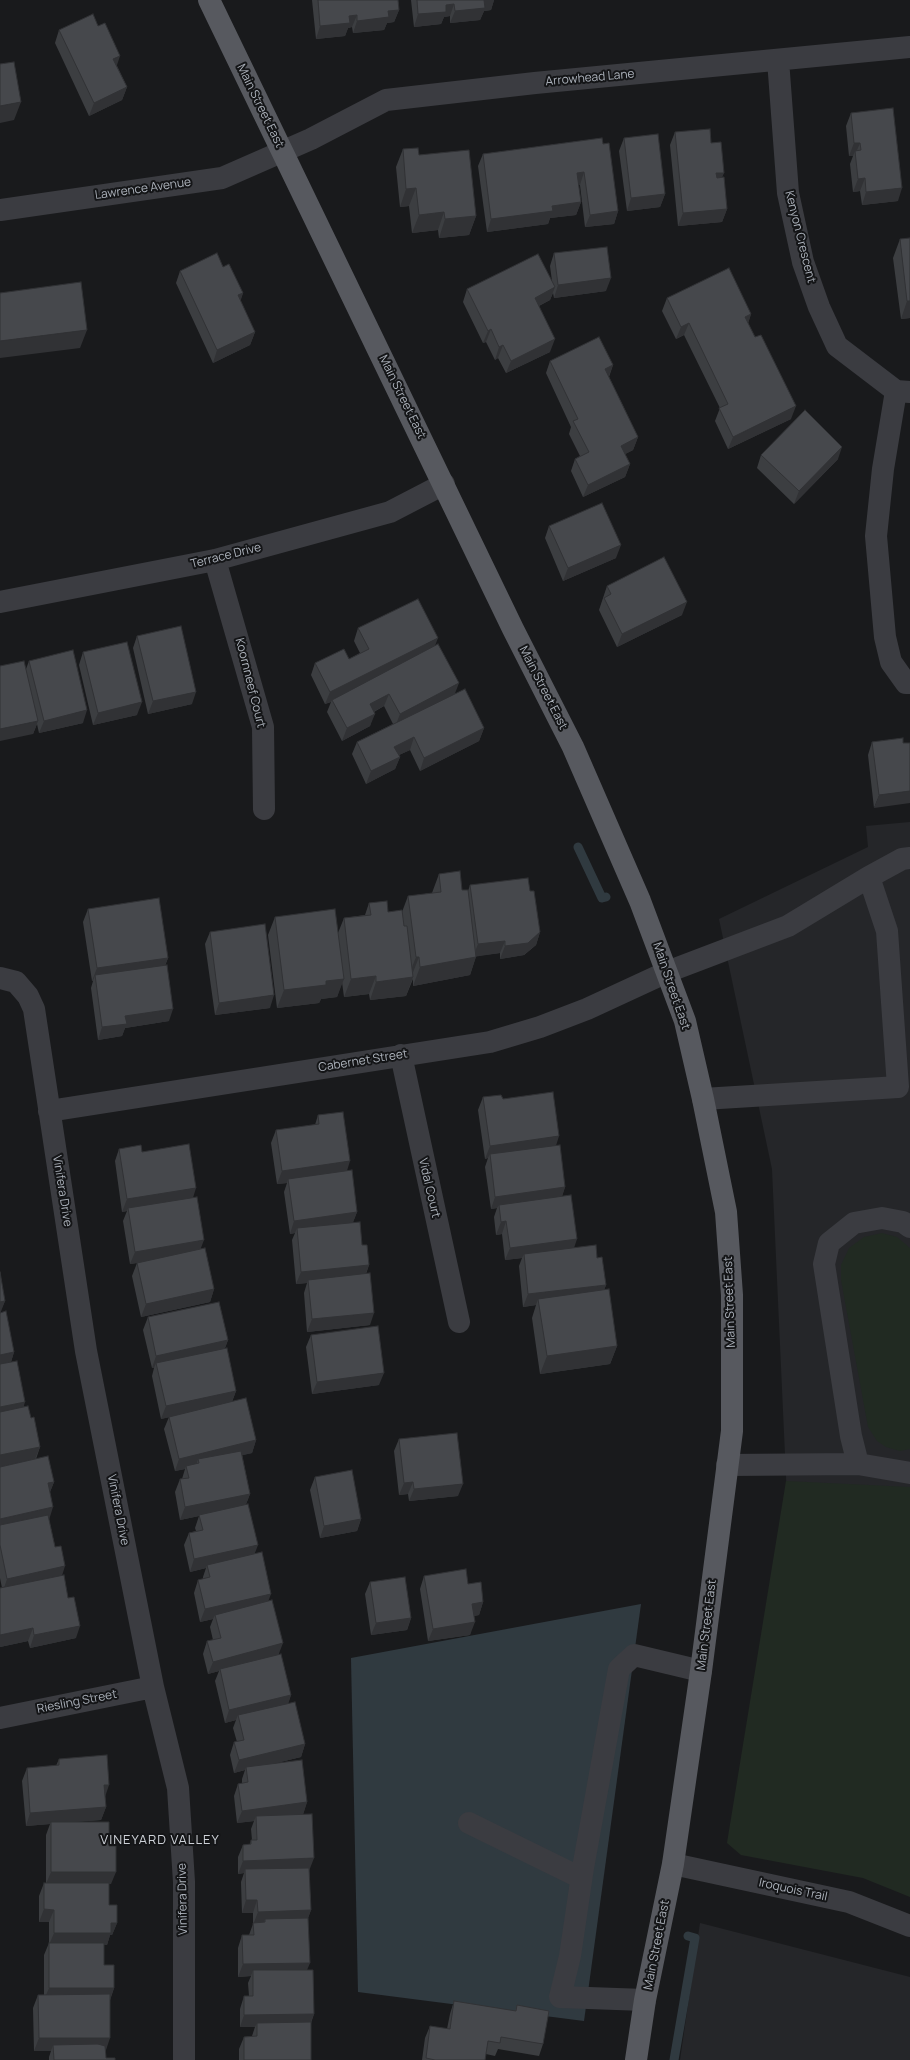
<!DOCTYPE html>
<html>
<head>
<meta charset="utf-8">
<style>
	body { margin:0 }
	canvas { display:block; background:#191a1c }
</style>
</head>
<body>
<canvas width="910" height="2060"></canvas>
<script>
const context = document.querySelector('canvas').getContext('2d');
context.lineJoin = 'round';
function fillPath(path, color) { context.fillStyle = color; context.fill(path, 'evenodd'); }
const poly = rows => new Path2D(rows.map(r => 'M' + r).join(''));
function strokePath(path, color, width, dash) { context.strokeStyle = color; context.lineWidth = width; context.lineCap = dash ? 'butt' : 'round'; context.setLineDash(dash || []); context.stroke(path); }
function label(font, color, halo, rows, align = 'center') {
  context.font = font + ' Manrope,sans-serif'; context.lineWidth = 4; context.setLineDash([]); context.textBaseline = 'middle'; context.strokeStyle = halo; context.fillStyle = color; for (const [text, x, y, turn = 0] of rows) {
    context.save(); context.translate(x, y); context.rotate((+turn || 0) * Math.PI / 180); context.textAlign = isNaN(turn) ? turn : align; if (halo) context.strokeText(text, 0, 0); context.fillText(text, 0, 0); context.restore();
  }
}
const built = poly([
	[910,822,910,1567,791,1586,772,1169,719,919,868,847,866,826],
	[700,1923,910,1977,910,2060,680,2060]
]);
const green = poly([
	[882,1233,897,1237,910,1248,910,1449,900,1451,886,1447,877,1441,868,1427,841,1280,841,1265,849,1248,864,1237],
	[786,1481,910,1487,910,1897,863,1878,741,1855,727,1843]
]);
const water = poly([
	[641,1604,584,2021,358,1992,351,1658]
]);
const stream = poly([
	[578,847,602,898,606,897],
	[674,2060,695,1938,688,1936]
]);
const minor = poly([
	[778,60,788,193,803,262,819,307,837,346,896,391,910,392],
	[0,210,222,178,311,139,386,100,535,83,910,47],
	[896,391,883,469,876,536,885,637,891,662,906,683,910,683],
	[215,560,263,727,264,809],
	[0,602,215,560,390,512,444,484],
	[869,877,902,859,910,858],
	[0,978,16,982,28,996,34,1009,86,1351,153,1687,178,1788,184,1882,184,2060],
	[401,1055,459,1322],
	[49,1111,490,1042,540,1027,587,1009,667,972,788,926,869,877,887,931,898,1087,703,1099],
	[858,1464,851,1436,824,1264,829,1243,854,1223,882,1218,903,1222,910,1227],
	[727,1465,858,1464,910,1473],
	[0,1718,153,1687],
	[469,1823,581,1878],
	[673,1864,849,1902,910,1926],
	[645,2000,560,1997,570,1956,583,1868,619,1669,634,1655,701,1671]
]);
const major = poly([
	[209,0,513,629,573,747,640,901,685,1021,703,1099,726,1212,732,1295,732,1431,701,1671,673,1864,645,2000,636,2060]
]);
const wall = poly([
	[312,0,398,0,399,10,394,22,387,23,384,30,353,33,352,27,348,28,345,36,316,39],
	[411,0,494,0,491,10,484,11,480,20,450,23,450,16,444,17,441,24,414,27],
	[98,26,127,87,122,100,89,116,55,43,59,30],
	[851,113,898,201,862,205,860,191,853,192,850,164,853,156,849,156,846,126],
	[675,132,711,143,722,177,727,209,722,222,678,226,670,145],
	[602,138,618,211,614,224,585,227,580,185,578,185,581,202,576,215,550,218,548,224,487,232,478,166,483,154],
	[624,138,665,194,660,207,627,211,619,151],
	[403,149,419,155,476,216,469,235,439,238,438,230,412,233,409,206,400,207,396,167],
	[900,239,910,318,901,319,893,258],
	[554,253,606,291,554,298,553,293,550,300,539,306,550,352,506,373,498,358,495,360,486,342,483,343,463,302,467,289,552,281,550,266],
	[223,267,243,293,240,301,255,332,250,345,213,363,176,283,180,271],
	[667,298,751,314,748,323,791,419,728,449,715,421,720,408,684,335,676,339,662,311],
	[550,361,613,365,609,377,638,437,633,450,625,454,630,464,625,477,583,497,571,471,575,459,580,456,569,434,571,427,546,373],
	[761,455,838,459,794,504,757,468],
	[549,526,616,558,563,581,545,538],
	[607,586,682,615,617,647,599,610],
	[358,628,435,646,455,693,484,728,479,741,420,771,410,750,399,755,400,757,395,769,366,784,352,754,357,742,393,724,384,706,374,712,370,726,342,741,327,712,331,702,325,704,311,675,315,663,349,659,360,653,354,641],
	[137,636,192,704,148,714,133,648],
	[83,652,137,715,93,725,79,665],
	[29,661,83,723,39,733,37,724,33,734,26,669],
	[903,738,874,808,868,755,872,742],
	[439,874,462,890,468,891,470,885,530,891,540,932,536,945,524,955,500,959,500,953,476,956,470,975,413,986,413,979,406,996,370,1000,369,994,344,997,342,982,337,997,321,999,319,1003,277,1008,268,935,275,917,338,933,344,918,365,915,369,903,388,912,402,912,408,896,432,893],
	[88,909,168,958,165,966,169,1021,125,1028,122,1036,98,1040,91,988,93,981,92,981,83,922],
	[210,932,270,1008,215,1015,205,944],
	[483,1097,503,1099,556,1145,565,1187,562,1196,574,1248,597,1258,606,1285,604,1290,617,1346,610,1364,540,1374,532,1318,536,1305,523,1307,519,1266,522,1258,505,1260,502,1234,496,1235,494,1217,497,1208,491,1209,485,1167,488,1158,485,1159,478,1110],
	[318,1115,347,1171,357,1212,353,1222,369,1265,366,1274,370,1325,307,1332,304,1293,307,1283,296,1284,292,1240,295,1233,290,1234,284,1192,287,1183,277,1184,271,1143,276,1130,315,1125],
	[119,1149,142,1152,193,1197,201,1249,214,1289,210,1302,141,1317,132,1276,137,1263,130,1264,123,1221,127,1211,122,1212,115,1161],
	[5,1301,0,1312,14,1352,11,1362,24,1407,31,1418,40,1447,36,1459,54,1482,50,1492,49,1520,76,1638,30,1648,28,1641,0,1647,0,1588,2,1588,0,1578,0,1302],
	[148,1317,228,1340,225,1348,236,1391,232,1402,256,1440,252,1453,242,1455,250,1494,246,1504,255,1554,268,1601,279,1655,291,1695,288,1703,305,1744,301,1757,272,1764,307,1802,303,1814,309,1871,311,1910,308,1918,307,1970,314,2014,311,2023,311,2060,239,2060,239,2049,244,2037,252,2036,255,2027,240,2027,240,2009,244,1996,249,1996,248,1983,251,1976,238,1977,238,1948,242,1935,249,1935,253,1924,253,1913,242,1913,241,1882,244,1873,238,1874,238,1857,243,1845,250,1844,251,1840,252,1840,251,1829,254,1821,237,1823,234,1796,238,1784,242,1783,242,1779,245,1770,234,1773,230,1755,234,1742,237,1742,233,1728,236,1720,225,1723,215,1681,219,1671,208,1674,203,1654,207,1641,213,1640,210,1627,213,1619,200,1622,194,1593,198,1580,203,1579,203,1577,206,1568,190,1572,184,1545,189,1533,196,1531,195,1528,199,1516,180,1520,175,1492,180,1479,182,1479,185,1469,175,1471,164,1429,169,1417,161,1419,152,1376,154,1368,152,1368,143,1330],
	[311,1335,379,1385,312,1394,306,1347],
	[399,1439,458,1496,409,1501,408,1494,399,1495,394,1451],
	[315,1477,361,1519,357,1531,320,1538,310,1490],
	[424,1576,468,1584,483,1602,479,1615,474,1616,470,1635,428,1641,420,1589],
	[370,1582,411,1618,407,1630,371,1635,365,1594],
	[59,1759,105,1797,106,1807,101,1820,70,1822,109,1846,111,1884,109,1884,109,1905,117,1923,112,1935,110,1935,107,1945,104,1945,104,1965,114,1988,110,2000,106,2050,106,2058,115,2060,49,2060,49,2057,51,2051,34,2051,33,2008,38,1995,44,1995,44,1955,49,1943,49,1922,39,1922,39,1896,44,1883,46,1883,46,1835,50,1824,26,1826,22,1781,27,1768,56,1766],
	[454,2001,515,2011,517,2005,543,2044,539,2056,498,2049,495,2056,486,2054,485,2060,422,2060,425,2038,430,2026,447,2029,450,2014]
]);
const shadedWall = poly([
	[483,0,494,0,491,10,484,11,480,20,450,23,455,11],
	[454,4,450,16,444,17,441,24,414,27,418,14,446,5],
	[399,10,394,22,387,23,384,30,353,33,357,21,388,11],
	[357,15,352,27,348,28,345,36,316,39,320,26,349,16],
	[120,56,116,68,113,59],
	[127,87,122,100,89,116,94,103],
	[21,102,14,120,0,123,0,106],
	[854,143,860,143,855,155,855,151,853,156,849,156],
	[584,172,580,185,572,186,577,173],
	[716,173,724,173,719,185,712,186],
	[865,178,860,191,853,192,858,179],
	[416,188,409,206,400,207,406,189],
	[902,188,898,201,862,205,866,192],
	[665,194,660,207,627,211,631,198],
	[581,202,576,215,550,218,548,224,487,232,491,219,552,206],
	[727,209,722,222,678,226,683,213],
	[618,211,614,224,585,227,590,215],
	[444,212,438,230,412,233,419,215],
	[476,216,469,235,439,238,445,219],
	[611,278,606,291,554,298,558,285],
	[555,287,550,300,530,310,535,298],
	[243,293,239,306,238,295],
	[907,301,910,301,910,318,901,319],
	[751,314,747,327,745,317],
	[689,323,684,335,676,339,681,327],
	[491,329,486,342,483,343,488,331],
	[87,330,80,348,0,358,0,341],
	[255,332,250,345,213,363,217,350],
	[555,339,550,352,506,373,511,361],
	[503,345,498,358,495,360,499,347],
	[613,365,608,378,605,369],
	[796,406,791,419,728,449,733,437],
	[638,437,633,450,616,459,621,446],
	[842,447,838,459,794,504,799,491],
	[630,464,625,477,583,497,588,485],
	[621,545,616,558,563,581,568,568],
	[687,602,682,615,617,647,622,634],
	[438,638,433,651,332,700,331,702,325,704,330,692],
	[459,683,454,696,395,727,400,714],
	[196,692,192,704,148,714,153,701],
	[389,694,384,706,365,716,370,704],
	[142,702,137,715,93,725,98,713],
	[87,710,83,723,39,733,44,721],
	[375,714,370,726,342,741,347,728],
	[38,721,33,734,0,741,0,729],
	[484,728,479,741,420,771,424,758],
	[414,737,410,750,390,759,394,747],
	[400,757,395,769,366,784,371,771],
	[910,791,910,803,874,808,879,795],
	[540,932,536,945,524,955,500,959,505,946],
	[505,941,500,953,473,957,478,944],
	[416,957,419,957,412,975,409,975],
	[476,957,470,975,413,986,420,967],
	[168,958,163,970,95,975,93,981,92,981,97,968],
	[376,976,369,994,344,997,351,979],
	[413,977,406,996,370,1000,376,982],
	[344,979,337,997,321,999,319,1003,277,1008,284,990,326,981],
	[274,995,270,1008,215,1015,219,1003],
	[173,1009,169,1021,125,1028,122,1036,98,1040,102,1027,125,1016],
	[559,1136,555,1149,490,1154,488,1158,485,1159,490,1146],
	[350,1161,346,1174,288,1179,287,1183,277,1184,282,1171],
	[565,1187,561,1200,499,1205,497,1208,491,1209,495,1197],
	[196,1188,192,1201,128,1208,127,1211,122,1212,127,1199],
	[357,1212,352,1225,297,1228,295,1233,290,1234,294,1221],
	[506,1221,502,1234,496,1235,501,1222],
	[577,1239,573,1251,524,1254,522,1258,505,1260,510,1248],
	[204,1240,199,1253,130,1264,135,1252],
	[369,1265,364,1278,308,1280,307,1283,296,1284,301,1272],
	[606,1285,601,1298,538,1299,536,1305,523,1307,528,1294],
	[214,1289,210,1302,141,1317,146,1304],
	[5,1301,0,1314,0,1302],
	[374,1313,370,1325,307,1332,312,1319],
	[228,1340,223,1353,156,1363,154,1368,152,1368,156,1356],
	[617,1346,610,1364,540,1374,547,1356],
	[14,1352,10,1365,0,1367,0,1355],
	[384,1373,379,1385,312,1394,317,1382],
	[236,1391,231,1404,161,1419,166,1406],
	[25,1402,21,1415,0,1419,0,1407],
	[256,1440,252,1453,198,1466,199,1463,198,1459,196,1466,186,1466,185,1469,175,1471,179,1459],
	[40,1447,35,1459,0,1467,0,1455],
	[54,1482,49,1494,48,1483],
	[413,1482,408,1494,399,1495,404,1483],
	[463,1484,458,1496,409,1501,414,1489],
	[250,1494,245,1507,199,1515,199,1516,180,1520,185,1507],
	[53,1507,49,1520,0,1530,0,1519],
	[361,1519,357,1531,320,1538,324,1526],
	[258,1545,253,1558,207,1565,206,1568,190,1572,194,1559],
	[65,1566,61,1579,3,1591,7,1579],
	[271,1594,266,1607,215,1615,213,1619,200,1622,205,1609],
	[483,1602,479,1615,467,1617,472,1604],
	[411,1618,407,1630,371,1635,376,1623],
	[475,1622,470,1635,428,1641,433,1629],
	[80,1626,76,1638,30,1648,34,1635],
	[33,1628,28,1641,0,1647,0,1635],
	[283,1643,278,1656,220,1669,219,1671,208,1674,213,1662],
	[291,1695,287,1708,238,1715,236,1720,225,1723,229,1710],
	[305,1744,301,1757,247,1770,246,1767,245,1770,234,1773,239,1760],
	[104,1785,109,1785,105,1797],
	[307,1802,303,1815,256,1816,254,1821,237,1823,242,1811],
	[106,1807,101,1820,51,1824,51,1822,50,1824,26,1826,30,1813],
	[314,1858,309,1871,245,1869,244,1873,238,1874,243,1861],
	[51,1872,116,1872,111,1884,46,1884],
	[246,1900,257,1900,253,1913,242,1913],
	[44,1909,54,1910,49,1922,39,1922],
	[311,1910,306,1923,265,1922,265,1919,263,1924,253,1925,258,1912],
	[111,1923,117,1923,112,1935,110,1935,107,1945,49,1945,54,1933],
	[310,1963,305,1975,253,1970,251,1976,238,1977,243,1964],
	[49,1988,114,1988,110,2000,44,2000],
	[314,2014,309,2027,257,2023,255,2027,240,2027,244,2015],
	[39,2038,110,2038,106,2050,53,2045,51,2051,34,2051]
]);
const building = poly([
	[318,0,398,0,399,10,388,11,389,17,357,21,357,15,349,16,350,23,320,26,318,0],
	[417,0,484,0,485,8,455,11,454,4,446,5,446,12,418,14,417,0],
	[93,14,98,26,105,23,120,56,113,59,127,87,94,103,59,30,93,14],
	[14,62,21,102,0,106,0,64,14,62],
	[893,108,902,188,866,192,865,178,858,179,855,151,861,150,860,143,854,143,851,113,893,108],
	[710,129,711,143,721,142,724,173,716,173,717,178,724,177,727,209,683,213,675,132,710,129],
	[658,134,665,194,631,198,624,138,658,134],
	[602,138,603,144,609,143,618,211,590,215,584,172,577,173,581,202,552,206,553,211,491,219,483,154,602,138],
	[418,148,419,155,469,150,476,216,445,219,444,212,419,215,416,188,406,189,403,149,418,148],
	[910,238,910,301,907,301,900,239,910,238],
	[607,247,611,278,558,285,554,253,607,247],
	[217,253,223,267,229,264,243,293,238,295,255,332,217,350,180,271,217,253],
	[538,254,555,287,535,298,555,339,511,361,503,345,499,347,491,329,488,331,467,289,538,254],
	[729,268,751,314,745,317,755,337,761,335,796,406,733,437,719,408,728,404,689,323,681,327,667,298,729,268],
	[81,282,87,330,0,341,0,293,81,282],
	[599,337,613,365,605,369,638,437,621,446,630,464,588,485,575,459,589,452,573,421,578,419,550,361,599,337],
	[805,410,842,447,799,491,761,455,805,410],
	[602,503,621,545,568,568,549,526,602,503],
	[664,557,687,602,622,634,604,598,611,594,607,586,664,557],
	[418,599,438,638,330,692,315,663,344,649,349,659,369,649,358,628,418,599],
	[181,626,196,692,153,701,137,636,181,626],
	[127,642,142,702,98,713,83,652,127,642],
	[438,644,459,683,400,714,389,694,370,704,375,714,347,728,332,700,438,644],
	[73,650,87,710,44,721,29,661,73,650],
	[24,661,38,721,0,729,0,666,24,661],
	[465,689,484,728,424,758,414,737,394,747,400,757,371,771,357,742,465,689],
	[903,738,903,743,910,743,910,791,879,795,872,742,903,738],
	[460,871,462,890,468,890,476,957,420,967,419,957,416,957,408,896,441,892,439,874,460,871],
	[528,878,530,891,534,891,540,932,528,943,505,946,505,941,478,944,470,885,528,878],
	[159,898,168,958,97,968,88,909,159,898],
	[387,901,388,912,402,910,404,926,407,926,413,977,376,982,376,976,351,979,344,918,371,915,369,903,387,901],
	[335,909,344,979,326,981,326,985,284,990,275,917,335,909],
	[265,924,274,995,219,1003,210,932,265,924],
	[167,965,173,1009,125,1016,127,1024,102,1027,95,975,167,965],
	[553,1092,559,1136,490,1146,483,1097,501,1095,503,1099,553,1092],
	[343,1112,350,1161,282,1171,276,1130,319,1124,318,1115,343,1112],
	[189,1144,196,1188,127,1199,119,1149,141,1145,142,1152,189,1144],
	[560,1145,565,1187,495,1197,490,1154,560,1145],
	[352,1170,357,1212,294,1221,288,1179,352,1170],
	[571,1195,577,1239,510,1248,506,1221,501,1222,499,1205,571,1195],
	[197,1197,204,1240,135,1252,128,1208,197,1197],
	[360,1222,362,1245,367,1245,369,1265,301,1272,297,1228,360,1222],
	[596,1245,597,1258,602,1257,606,1285,528,1294,524,1254,596,1245],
	[205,1248,214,1289,146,1304,137,1263,205,1248],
	[0,1272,5,1301,0,1302,0,1272],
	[370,1273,374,1313,312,1319,308,1280,370,1273],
	[609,1289,617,1346,547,1356,538,1299,609,1289],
	[219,1302,228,1340,156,1356,148,1317,219,1302],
	[6,1311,14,1352,0,1355,0,1313,6,1311],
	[378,1326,384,1373,317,1382,311,1335,378,1326],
	[227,1348,236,1391,166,1406,156,1363,227,1348],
	[17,1361,25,1402,0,1407,0,1364,17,1361],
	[246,1398,256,1440,179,1459,169,1417,246,1398],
	[28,1406,31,1418,34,1417,40,1447,0,1455,0,1412,28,1406],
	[457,1433,463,1484,414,1489,413,1482,404,1483,399,1439,457,1433],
	[241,1451,250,1494,185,1507,180,1479,189,1478,186,1466,199,1463,198,1459,241,1451],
	[48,1456,54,1482,48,1483,53,1507,0,1519,0,1467,48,1456],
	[352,1470,361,1519,324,1526,315,1477,352,1470],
	[248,1504,258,1545,194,1559,189,1533,203,1530,199,1515,248,1504],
	[48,1515,55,1547,61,1546,65,1566,7,1579,0,1545,0,1525,48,1515],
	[262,1552,271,1594,205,1609,198,1580,210,1577,207,1565,262,1552],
	[466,1569,468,1584,481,1582,483,1602,472,1604,475,1622,433,1629,424,1576,466,1569],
	[64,1575,68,1598,74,1597,80,1626,34,1635,33,1628,0,1635,0,1588,64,1575],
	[405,1577,411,1618,376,1623,370,1582,405,1577],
	[272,1600,283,1643,213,1662,207,1641,221,1638,215,1615,272,1600],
	[281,1654,291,1695,229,1710,220,1669,281,1654],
	[295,1702,305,1744,239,1760,234,1742,244,1740,238,1715,295,1702],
	[107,1755,109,1785,104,1785,106,1807,30,1813,27,1768,59,1765,59,1759,107,1755],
	[302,1760,307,1802,242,1811,238,1784,248,1782,246,1767,302,1760],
	[312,1814,314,1858,243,1861,243,1845,251,1844,251,1840,257,1840,256,1816,312,1814],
	[51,1822,109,1822,109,1846,116,1846,116,1872,51,1872,51,1822],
	[309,1868,311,1910,258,1912,257,1900,246,1900,245,1869,309,1868],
	[44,1883,109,1883,109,1905,117,1905,117,1923,111,1923,111,1933,54,1933,54,1910,44,1909,44,1883],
	[308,1918,310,1963,243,1964,242,1935,254,1935,253,1923,265,1922,265,1919,308,1918],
	[49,1943,104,1943,104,1965,114,1965,114,1988,49,1988,49,1943],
	[253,1970,313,1970,314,2014,244,2015,244,1996,253,1996,253,1970],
	[110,1994,110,2038,39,2038,38,1995,110,1994],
	[454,2001,516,2011,517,2005,549,2011,543,2044,501,2037,500,2043,488,2041,485,2060,435,2060,426,2058,430,2026,450,2029,454,2001],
	[311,2022,311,2060,244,2060,244,2037,257,2036,257,2023,311,2022],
	[98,2044,105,2046,106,2058,115,2058,115,2060,54,2060,53,2045,98,2044]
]);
const streetNames = [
	["Arrowhead Lane",590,78,-5],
	["Main Street East",260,106,64],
	["Lawrence Avenue",143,189,-8],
	["Kenyon Crescent",800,237,76],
	["Main Street East",402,397,64],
	["Terrace Drive",226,556,-14],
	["Koornneef Court",250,683,76],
	["Main Street East",543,688,63],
	["Main Street East",671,986,71],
	["Cabernet Street",363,1061,-9],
	["Vidal Court",429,1188,77],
	["Vinifera Drive",62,1191,81],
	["Main Street East",730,1302,-92],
	["Vinifera Drive",118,1510,79],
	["Main Street East",707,1625,-83],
	["Riesling Street",77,1702,-11],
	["Iroquois Trail",793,1890,12],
	["Vinifera Drive",183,1899,-91],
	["Main Street East",657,1945,-79]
];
const neighbourhoodNames = [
	["VINEYARD VALLEY",160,1840]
];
fillPath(built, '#252629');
fillPath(green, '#212a22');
fillPath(water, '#303a40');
strokePath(stream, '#303a40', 9);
strokePath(minor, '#3b3c41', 22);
strokePath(major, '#57595f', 22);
fillPath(wall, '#3c3e41');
fillPath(shadedWall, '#313235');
fillPath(building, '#46484c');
strokePath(building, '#313235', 1);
label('12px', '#acb2bb', '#141517', streetNames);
context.letterSpacing = '1px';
label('13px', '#cdd1d7', '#141517', neighbourhoodNames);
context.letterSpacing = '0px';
</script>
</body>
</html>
